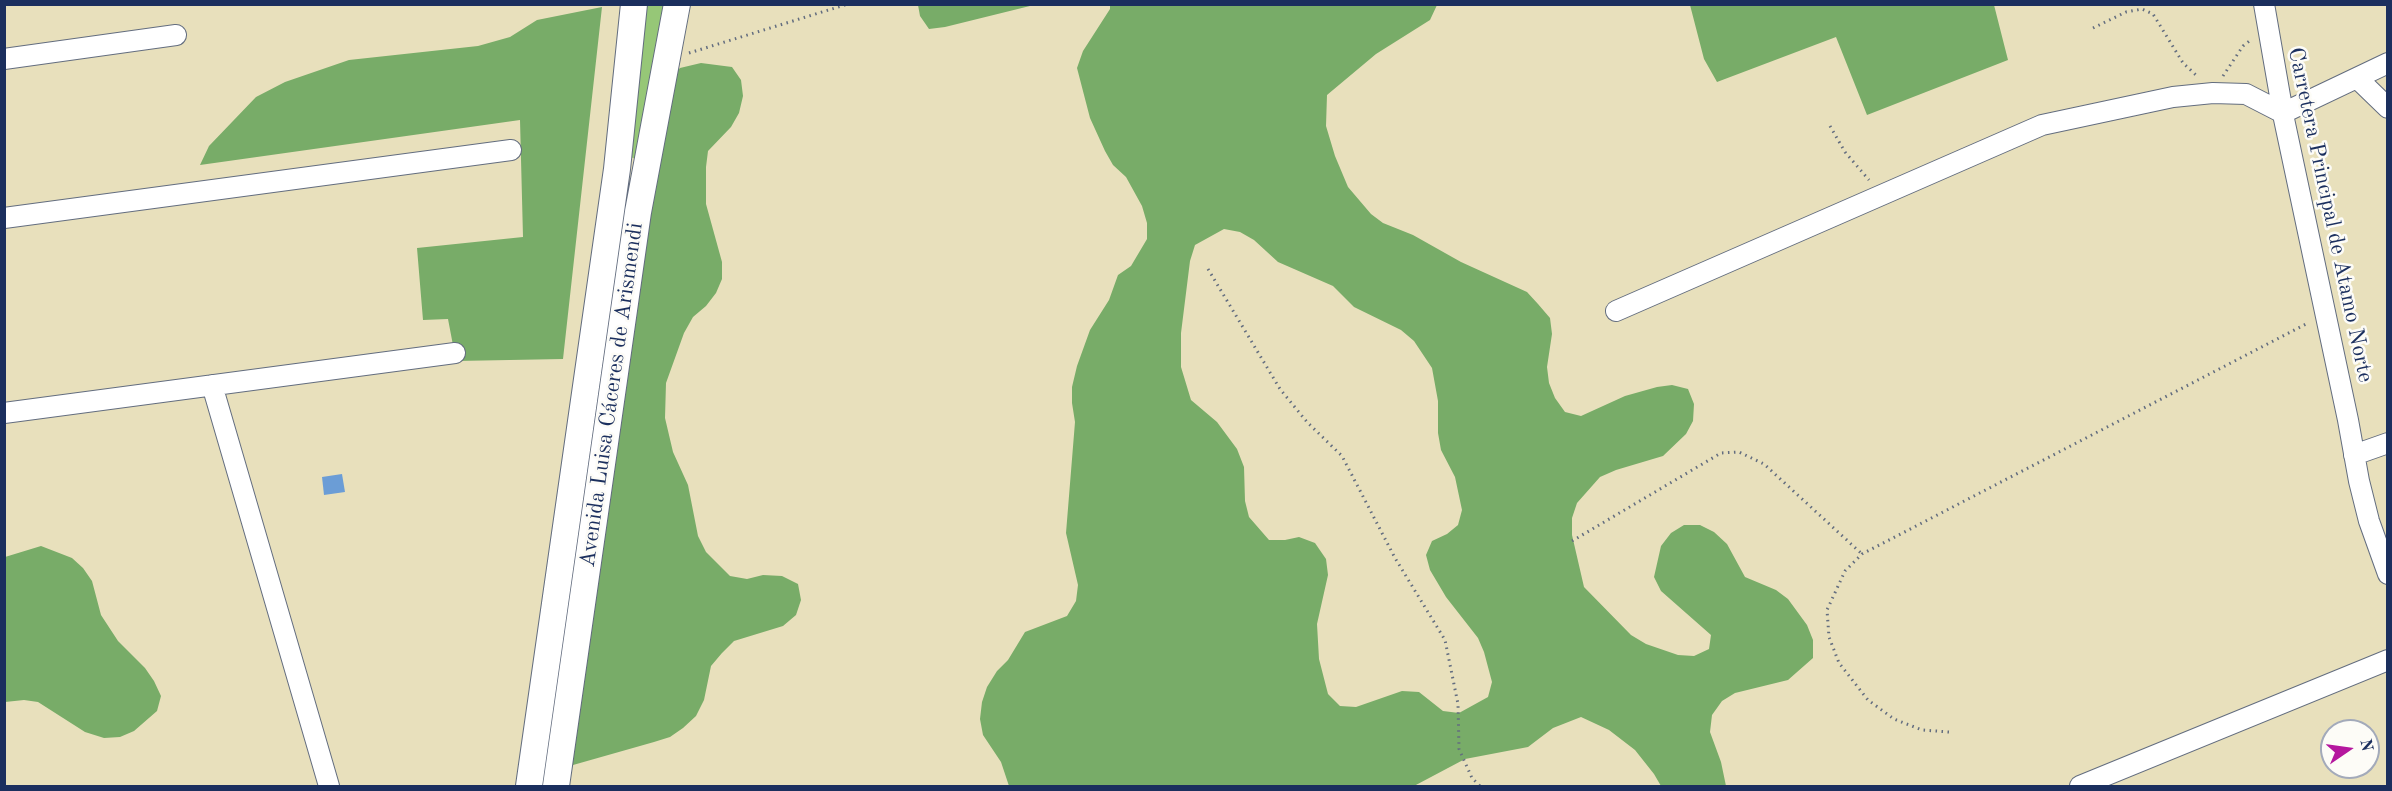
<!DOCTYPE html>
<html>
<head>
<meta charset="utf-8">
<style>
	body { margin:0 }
	#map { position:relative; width:2392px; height:791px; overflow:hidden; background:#e8e0bc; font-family:"Old Standard TT",serif }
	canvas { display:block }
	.frame { position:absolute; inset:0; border:6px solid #1b2f5e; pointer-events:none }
	.north { position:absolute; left:2320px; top:719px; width:60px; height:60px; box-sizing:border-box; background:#fdfcf7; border:2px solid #a3aaba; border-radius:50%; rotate:77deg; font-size:16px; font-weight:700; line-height:24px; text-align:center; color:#1b2f5e }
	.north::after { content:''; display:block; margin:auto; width:21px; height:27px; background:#b5179e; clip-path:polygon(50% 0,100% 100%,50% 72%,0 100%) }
</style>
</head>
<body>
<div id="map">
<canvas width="2392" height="791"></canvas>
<div class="frame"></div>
<div class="north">N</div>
</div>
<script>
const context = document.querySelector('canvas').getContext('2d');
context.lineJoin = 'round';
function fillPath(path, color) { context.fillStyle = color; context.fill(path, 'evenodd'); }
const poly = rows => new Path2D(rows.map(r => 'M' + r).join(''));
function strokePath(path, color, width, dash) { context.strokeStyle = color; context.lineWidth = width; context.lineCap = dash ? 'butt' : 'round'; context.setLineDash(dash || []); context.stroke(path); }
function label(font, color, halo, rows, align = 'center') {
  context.font = font + ' "Old Standard TT",serif'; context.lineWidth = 5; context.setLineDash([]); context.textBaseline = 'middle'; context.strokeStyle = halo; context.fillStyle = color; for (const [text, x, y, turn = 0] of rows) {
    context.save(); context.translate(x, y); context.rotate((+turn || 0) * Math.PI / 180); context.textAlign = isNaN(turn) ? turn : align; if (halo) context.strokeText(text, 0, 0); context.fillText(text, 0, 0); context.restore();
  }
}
const green = poly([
	[643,5,665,5,636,159,630,157]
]);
const forest = poly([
	[918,5,918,4,1034,5,945,27,929,29,920,16],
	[1110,5,1437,5,1430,20,1376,54,1327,95,1326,126,1335,156,1348,187,1371,214,1383,223,1413,235,1461,262,1527,292,1538,304,1550,318,1552,334,1547,367,1549,383,1555,398,1565,412,1581,416,1625,396,1657,387,1672,385,1688,389,1694,404,1693,421,1686,434,1663,456,1616,470,1600,477,1577,503,1572,518,1572,535,1584,587,1631,635,1646,644,1678,655,1694,656,1709,649,1711,635,1661,591,1654,577,1661,546,1671,533,1684,525,1700,525,1714,532,1727,544,1745,577,1776,590,1788,599,1807,625,1813,640,1813,658,1788,680,1735,693,1722,701,1712,715,1710,732,1721,762,1726,786,1661,786,1654,774,1635,750,1609,730,1581,717,1553,728,1528,747,1465,759,1414,786,1009,786,1001,762,983,735,980,719,982,702,987,687,997,671,1008,660,1025,632,1067,616,1076,601,1078,585,1066,533,1075,422,1072,403,1072,387,1077,366,1090,330,1109,300,1118,275,1131,266,1147,239,1147,223,1142,206,1126,177,1113,165,1105,151,1090,118,1077,68,1083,51,1110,9],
	[1224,229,1240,232,1254,240,1278,262,1333,286,1354,307,1401,330,1414,341,1432,368,1438,401,1438,433,1441,450,1455,477,1462,510,1458,525,1447,534,1432,541,1426,555,1430,570,1446,597,1478,638,1484,652,1492,682,1488,697,1459,713,1443,711,1419,692,1402,691,1356,707,1340,706,1328,694,1319,659,1317,624,1328,575,1326,559,1315,543,1299,537,1285,540,1269,540,1249,517,1245,501,1244,467,1237,449,1217,422,1191,400,1181,367,1181,333,1190,261,1195,245],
	[1690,5,1994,5,2008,60,1867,115,1836,37,1717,82,1704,59],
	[602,7,563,359,456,361,448,319,423,320,417,248,523,237,520,120,200,165,209,146,256,97,285,82,349,60,478,46,510,37,537,20],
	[701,63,732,67,741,80,743,96,739,113,731,127,708,151,706,167,706,204,722,262,722,279,716,293,706,306,693,317,684,333,666,383,665,418,673,452,688,485,698,536,706,552,730,576,747,579,763,575,782,576,798,584,801,600,796,615,783,626,734,641,722,653,711,666,704,700,696,716,683,728,670,737,654,742,566,767,669,80,680,68],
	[41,546,72,558,83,568,92,581,101,615,118,641,145,668,154,681,161,696,157,711,134,731,120,737,104,738,85,732,38,702,24,700,5,702,5,557]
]);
const water = poly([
	[342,474,345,492,324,495,322,477]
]);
const path = poly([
	[2093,28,2126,12,2142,9,2153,14,2183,63,2197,76],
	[689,53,848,4],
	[2223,76,2243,46,2252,39],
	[1830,126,1845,152,1869,180],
	[1208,269,1280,389,1307,422,1342,456,1395,558,1445,640,1458,704,1459,749,1472,778,1480,786],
	[1572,541,1721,453,1739,452,1764,464,1862,554],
	[1949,732,1922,730,1894,719,1868,700,1839,663,1829,637,1827,610,1845,571,1862,554,2308,323]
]);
const minor = poly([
	[2264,4,2284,119,2348,420,2359,481,2369,521,2388,574],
	[4,59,176,35],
	[2357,78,2388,108],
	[4,218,511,150],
	[1616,311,2042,125,2173,97,2213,93,2246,94,2283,113,2388,63],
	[212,385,329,786],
	[4,413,455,353],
	[2354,455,2388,443],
	[2080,786,2388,660]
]);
const major = poly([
	[529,786,617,169,634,4],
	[556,786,638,212,677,4]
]);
const streetNames = [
	["Carretera Principal de Atamo Norte",2330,215,78],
	["Avenida Luisa Cáceres de Arismendi",612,395,-82]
];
fillPath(green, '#96c777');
fillPath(forest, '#78ac68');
fillPath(water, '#6b9dd6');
strokePath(minor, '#636d7f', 22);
strokePath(major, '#636d7f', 28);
strokePath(path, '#636d7f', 3, [1.5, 4.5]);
strokePath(minor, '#fff', 20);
strokePath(major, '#fff', 26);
label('22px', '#1b2f5e', '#fdfcf7', streetNames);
</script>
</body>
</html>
